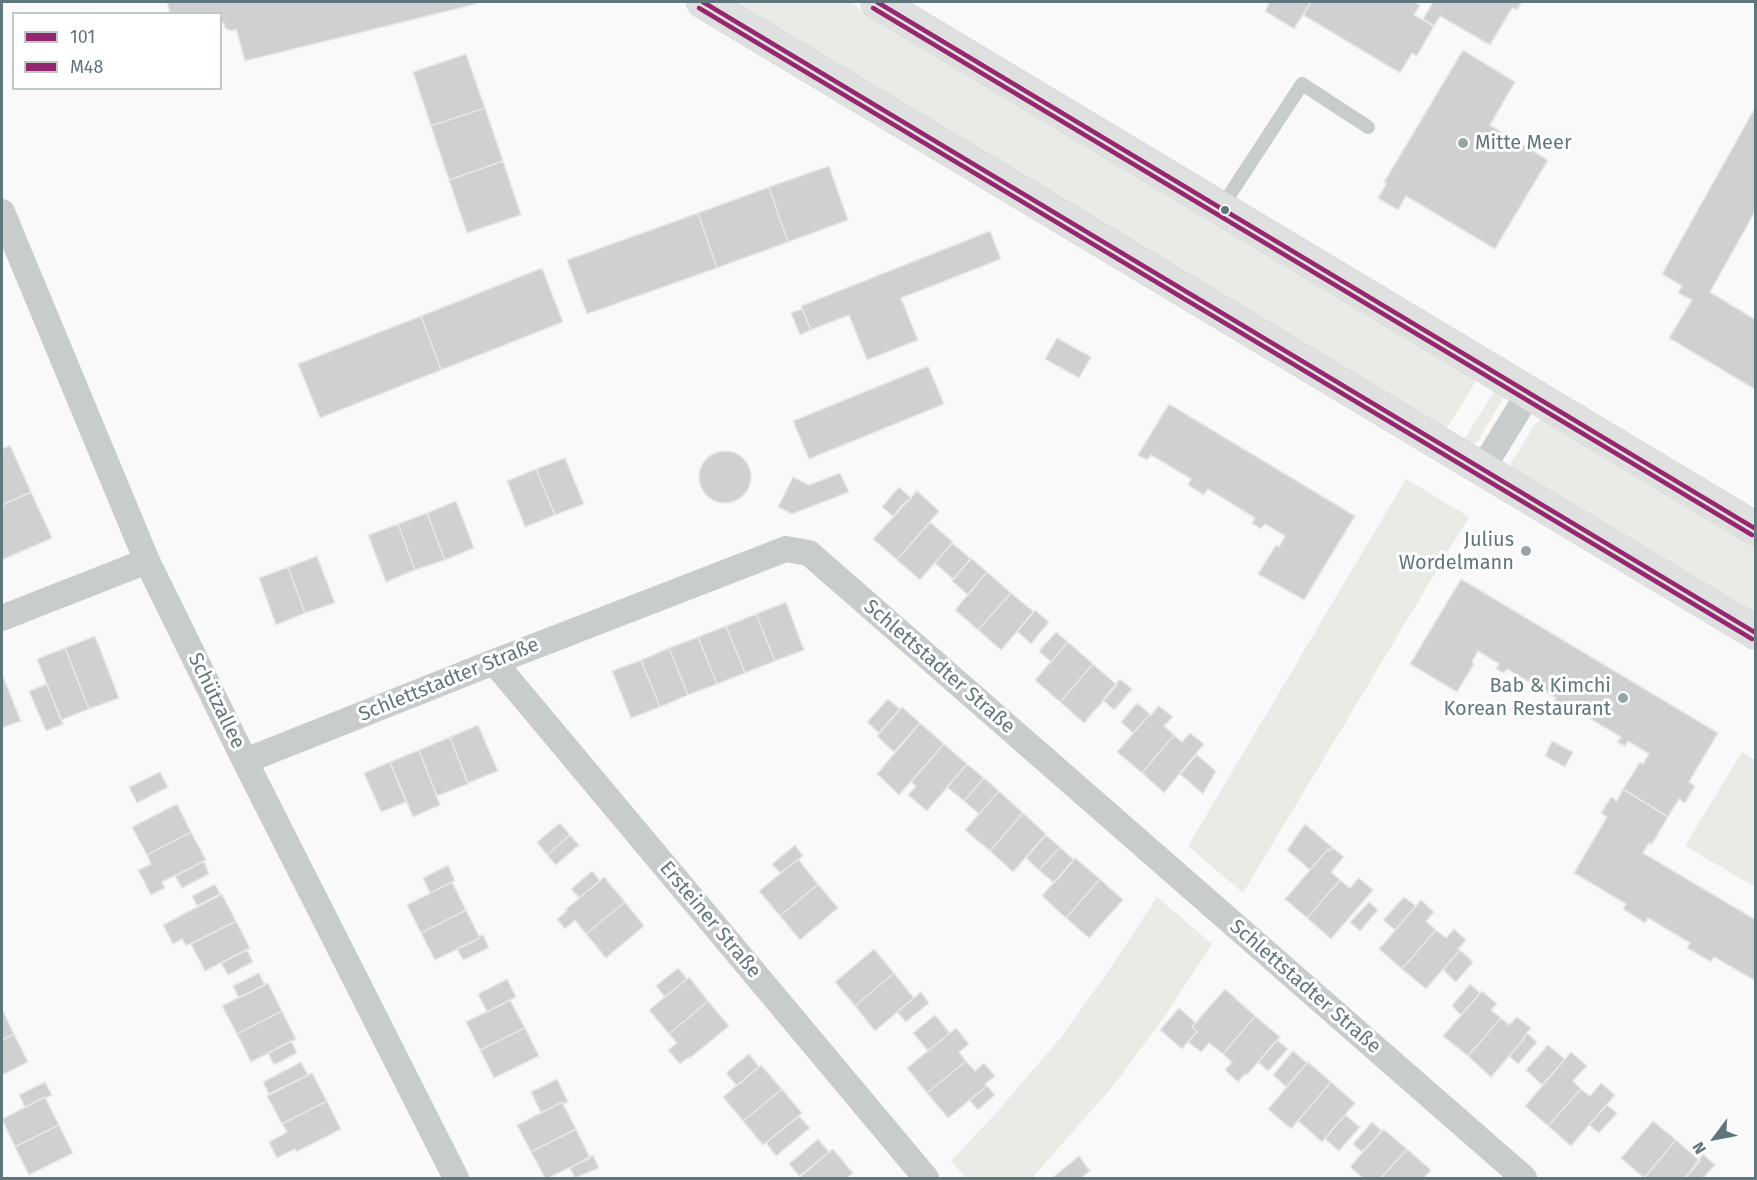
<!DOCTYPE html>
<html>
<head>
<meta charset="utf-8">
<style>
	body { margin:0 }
	#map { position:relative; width:1757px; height:1180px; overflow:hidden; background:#f9f9f9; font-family:"Fira Sans",sans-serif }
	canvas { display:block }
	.frame { position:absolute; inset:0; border:3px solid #60767d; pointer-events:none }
	.legend { position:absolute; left:12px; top:12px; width:210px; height:78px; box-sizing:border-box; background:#fff; border:2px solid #bfc8cb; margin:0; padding:8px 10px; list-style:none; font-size:18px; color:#60767d }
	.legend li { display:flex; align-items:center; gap:12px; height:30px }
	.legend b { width:30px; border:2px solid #bfc8cb }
	.north { position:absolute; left:1685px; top:1108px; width:60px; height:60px; -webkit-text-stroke:4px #fff; paint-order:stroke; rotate:238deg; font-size:16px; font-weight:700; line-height:24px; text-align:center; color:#60767d }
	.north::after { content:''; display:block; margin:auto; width:21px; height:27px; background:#60767d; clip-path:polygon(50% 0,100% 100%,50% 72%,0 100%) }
</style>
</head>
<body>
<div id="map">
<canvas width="1757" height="1180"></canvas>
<div class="frame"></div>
<ul class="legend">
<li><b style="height:8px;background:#95276e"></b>101</li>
<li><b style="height:8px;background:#95276e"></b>M48</li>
</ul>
<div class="north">N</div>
</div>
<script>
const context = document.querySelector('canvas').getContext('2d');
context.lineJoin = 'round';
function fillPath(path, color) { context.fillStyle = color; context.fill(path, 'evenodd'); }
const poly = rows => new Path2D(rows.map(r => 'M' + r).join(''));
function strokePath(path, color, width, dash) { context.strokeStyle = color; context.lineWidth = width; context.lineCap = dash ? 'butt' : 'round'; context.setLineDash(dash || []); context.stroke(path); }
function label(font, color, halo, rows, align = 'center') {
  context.font = font + ' "Fira Sans",sans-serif'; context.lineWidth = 6; context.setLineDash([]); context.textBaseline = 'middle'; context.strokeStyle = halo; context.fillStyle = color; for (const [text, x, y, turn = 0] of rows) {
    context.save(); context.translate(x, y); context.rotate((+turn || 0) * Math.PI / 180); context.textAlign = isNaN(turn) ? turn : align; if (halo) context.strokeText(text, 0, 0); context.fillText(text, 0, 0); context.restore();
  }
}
const green = poly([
	[734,2,849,2,1478,378,1446,429],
	[1496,388,1504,397,1477,442,1472,444,1464,440],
	[1544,418,1755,545,1755,615,1513,470,1510,464,1536,423],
	[1406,479,1469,517,1243,893,1188,846],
	[1742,752,1755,760,1755,887,1685,846],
	[1157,897,1212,944,1165,1016,1113,1086,1032,1178,966,1178,951,1161,997,1112,1062,1036,1109,970]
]);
const building = poly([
	[167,2,475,2,476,4,245,61,236,29,232,31,228,30,225,28,224,23,220,24,220,14,170,14,167,2],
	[1270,2,1311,2,1294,29,1265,11,1270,2],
	[1311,2,1413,2,1420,5,1414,15,1434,26,1417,56,1412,53,1400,73,1303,15,1311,2],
	[1433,2,1522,2,1517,10,1512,8,1490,45,1440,16,1434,26,1423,19,1433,2],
	[1463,50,1515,82,1490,125,1548,160,1495,249,1406,196,1398,210,1378,198,1386,184,1384,182,1463,50],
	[466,54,485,108,431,126,413,72,466,54],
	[1756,106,1756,210,1710,292,1756,320,1756,390,1669,338,1692,300,1678,293,1682,286,1662,274,1756,106],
	[485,108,503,161,449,180,431,126,485,108],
	[503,161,521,215,467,233,449,180,503,161],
	[829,166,848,220,788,242,769,187,829,166],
	[769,187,788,242,717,268,698,213,769,187],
	[698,213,717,268,587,314,567,260,698,213],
	[990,231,1001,259,901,298,918,340,867,360,849,315,811,330,801,306,990,231],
	[542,268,563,322,441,370,421,316,542,268],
	[802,309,811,330,800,335,791,313,802,309],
	[421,316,441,370,320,418,298,364,421,316],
	[1057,338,1091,357,1079,378,1045,359,1057,338],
	[928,366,944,404,809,459,793,421,928,366],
	[1169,404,1355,516,1304,600,1258,574,1276,545,1279,547,1285,536,1265,524,1261,529,1252,523,1255,518,1208,489,1204,495,1188,485,1191,479,1151,455,1147,460,1138,455,1169,404],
	[10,445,31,492,2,505,2,449,10,445],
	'699 477a26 26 0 1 1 52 0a26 26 0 1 1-52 0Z',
	[565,458,584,504,555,515,536,469,565,458],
	[536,469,555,515,525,527,507,481,536,469],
	[840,473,849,492,792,514,778,507,793,477,809,485,840,473],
	[899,487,911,498,908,502,906,501,893,516,882,507,899,487],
	[917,491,939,511,897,560,873,539,917,491],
	[31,492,52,538,2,560,2,505,31,492],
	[456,501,474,548,445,560,427,513,456,501],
	[427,513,445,560,415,570,398,524,427,513],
	[930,522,953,542,920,580,897,560,930,522],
	[398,524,415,570,386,582,368,535,398,524],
	[952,543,971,559,953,579,935,563,952,543],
	[317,556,335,603,305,613,288,567,317,556],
	[971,558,987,572,968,595,952,581,971,558],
	[288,567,305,613,276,625,259,578,288,567],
	[987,572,1011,593,978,630,955,610,987,572],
	[1461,579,1718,733,1689,782,1695,786,1685,803,1679,799,1668,817,1623,789,1640,762,1643,764,1649,754,1628,741,1625,746,1617,742,1621,737,1572,708,1569,713,1553,703,1556,698,1507,669,1504,673,1496,669,1499,664,1478,651,1472,662,1474,664,1457,692,1410,664,1461,579],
	[1011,593,1034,612,1001,650,978,630,1011,593],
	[786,602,804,650,775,661,756,614,786,602],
	[1035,610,1049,622,1031,644,1017,631,1035,610],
	[756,614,775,661,745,673,726,626,756,614],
	[726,626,745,673,717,684,698,637,726,626],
	[1056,632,1068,642,1051,662,1039,651,1056,632],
	[95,636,119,698,89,709,65,648,95,636],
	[698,637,717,684,688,695,669,648,698,637],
	[1068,642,1093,664,1060,702,1035,680,1068,642],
	[65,648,89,709,61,720,37,659,65,648],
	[669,648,688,695,660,707,641,660,669,648],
	[641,660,660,707,631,718,612,671,641,660],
	[1093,664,1117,685,1084,723,1060,702,1093,664],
	[2,674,21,721,2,728,2,674],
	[1120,679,1132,689,1114,710,1103,700,1120,679],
	[47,684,63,724,46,731,29,691,47,684],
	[888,699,900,709,879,733,867,722,888,699],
	[1137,703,1150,714,1133,733,1121,722,1137,703],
	[1159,706,1173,717,1164,726,1174,735,1142,773,1117,752,1150,714,1151,715,1159,706],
	[902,707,920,723,894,752,877,736,902,707],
	[920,723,944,744,899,795,877,774,920,723],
	[478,725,498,771,468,783,450,737,478,725],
	[1190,733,1204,744,1164,793,1142,773,1174,735,1182,742,1190,733],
	[450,737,468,784,437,796,419,750,450,737],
	[1552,741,1573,752,1565,767,1545,756,1552,741],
	[944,744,967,764,927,811,908,795,916,786,911,782,944,744],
	[419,750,440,805,413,817,390,762,419,750],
	[1197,755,1216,771,1203,794,1180,774,1197,755],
	[390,762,406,802,381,812,364,773,390,762],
	[967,764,984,778,964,801,947,787,967,764],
	[160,772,168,787,137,803,129,787,160,772],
	[984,778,999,791,979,814,964,801,984,778],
	[1623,789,1668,817,1652,844,1649,843,1643,853,1756,920,1756,981,1714,957,1711,962,1687,948,1690,943,1648,918,1645,923,1623,909,1626,904,1574,873,1607,817,1601,813,1611,797,1617,801,1623,789],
	[999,791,1023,813,990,851,965,830,999,791],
	[177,804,191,832,147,855,132,827,177,804],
	[1023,813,1046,834,1013,872,990,851,1023,813],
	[560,823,570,835,547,855,537,842,560,823],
	[1305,824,1333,848,1330,851,1328,849,1310,870,1287,850,1305,824],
	[191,832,206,860,162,882,165,888,151,895,138,870,151,864,147,855,191,832],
	[570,835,579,845,556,865,547,855,570,835],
	[1046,835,1060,847,1039,870,1026,858,1046,835],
	[795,845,803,856,780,873,772,864,795,845],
	[1060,847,1074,860,1054,883,1039,870,1060,847],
	[1333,848,1344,857,1331,872,1340,880,1307,918,1285,899,1328,849,1330,851,1333,848],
	[1075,858,1100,879,1066,918,1042,896,1075,858],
	[798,859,818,884,780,916,759,891,798,859],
	[204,861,209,874,182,888,175,876,204,861],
	[448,865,455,881,430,893,423,878,448,865],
	[592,871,600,881,579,898,571,889,592,871],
	[604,877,625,902,586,934,575,920,565,929,557,919,567,911,565,910,604,877],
	[1359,878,1373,890,1331,939,1307,918,1340,880,1350,888,1359,878],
	[1100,879,1123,900,1089,938,1066,918,1100,879],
	[452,882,466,910,421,933,407,905,452,882],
	[215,884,220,894,197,906,192,896,215,884],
	[818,884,838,908,800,940,780,916,818,884],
	[222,894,236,921,186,946,182,939,173,944,163,925,222,894],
	[1404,897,1416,906,1395,930,1383,920,1404,897],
	[1421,900,1434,912,1426,921,1436,930,1402,969,1379,949,1421,900],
	[625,902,644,926,606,958,586,934,625,902],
	[1369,902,1378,910,1360,931,1350,922,1369,902],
	[466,910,480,938,435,960,421,933,466,910],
	[236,921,250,948,205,971,191,944,236,921],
	[1454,929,1466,940,1458,949,1460,950,1426,989,1402,969,1436,930,1446,938,1454,929],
	[483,935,489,948,463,960,457,949,480,938,479,936,483,935],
	[874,949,894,973,855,1006,835,982,874,949],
	[247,950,253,962,228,975,221,963,247,950],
	[1460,950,1473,962,1456,982,1443,970,1460,950],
	[678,968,687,979,665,997,656,986,678,968],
	[259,973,265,985,239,998,233,986,259,973],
	[894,973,914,998,875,1031,855,1006,894,973],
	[689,977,708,1001,669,1034,649,1010,689,977],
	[507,979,516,997,487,1012,478,994,507,979],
	[268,983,282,1011,237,1034,222,1006,268,983],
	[1470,984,1480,993,1461,1015,1452,1006,1470,984],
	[1225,989,1255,1016,1223,1054,1209,1043,1201,1052,1188,1042,1197,1032,1192,1027,1225,989],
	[1482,991,1497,1004,1491,1010,1501,1018,1468,1056,1443,1036,1482,991],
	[921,992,929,1003,906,1022,897,1012,921,992],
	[510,1000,525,1028,480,1050,466,1022,510,1000],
	[708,1001,729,1026,689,1059,689,1057,680,1064,668,1050,677,1043,669,1034,708,1001],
	[1179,1008,1196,1023,1192,1027,1197,1032,1182,1049,1160,1030,1179,1008],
	[2,1009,14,1034,2,1040,2,1009],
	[282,1011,296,1039,251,1062,237,1034,282,1011],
	[935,1015,950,1033,928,1051,913,1033,935,1015],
	[1255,1016,1280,1037,1247,1075,1245,1074,1238,1082,1225,1070,1232,1062,1223,1054,1255,1016],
	[1517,1017,1531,1028,1523,1038,1524,1039,1491,1077,1468,1056,1501,1018,1509,1025,1517,1017],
	[525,1028,539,1056,494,1078,480,1050,525,1028],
	[956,1028,969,1044,959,1052,966,1061,927,1093,907,1068,956,1028],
	[1527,1033,1537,1042,1518,1064,1509,1056,1524,1039,1523,1038,1527,1033],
	[14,1034,28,1062,2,1075,2,1040,14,1034],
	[1277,1040,1288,1049,1268,1071,1258,1062,1277,1040],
	[291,1041,297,1053,274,1065,268,1053,291,1041],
	[1548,1045,1565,1059,1542,1085,1526,1070,1548,1045],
	[1293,1051,1307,1063,1286,1087,1273,1075,1293,1051],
	[1571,1052,1587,1066,1573,1081,1581,1089,1548,1126,1525,1106,1571,1052],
	[749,1054,759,1067,737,1086,726,1073,749,1054],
	[966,1061,975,1071,984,1063,995,1076,985,1084,987,1086,948,1118,927,1093,966,1061],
	[301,1062,308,1075,269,1094,263,1082,301,1062],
	[1308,1062,1331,1082,1291,1129,1268,1109,1308,1062],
	[761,1065,782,1089,743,1121,723,1097,761,1065],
	[312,1073,327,1101,282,1124,267,1096,312,1073],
	[557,1079,568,1102,563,1104,562,1102,541,1113,531,1092,557,1079],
	[45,1082,52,1095,46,1098,45,1097,25,1107,19,1095,45,1082],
	[1331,1082,1355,1103,1322,1142,1298,1121,1331,1082],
	[1601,1083,1615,1095,1571,1146,1548,1126,1581,1089,1590,1096,1601,1083],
	[987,1086,995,1095,978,1110,969,1100,987,1086],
	[782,1089,802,1113,763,1145,743,1121,782,1089],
	[45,1097,59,1125,15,1147,2,1119,45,1097],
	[327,1101,341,1129,296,1152,295,1149,277,1158,269,1142,287,1132,282,1124,327,1101],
	[562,1102,576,1129,531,1152,517,1125,562,1102],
	[1607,1105,1617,1113,1599,1133,1589,1125,1607,1105],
	[1345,1115,1360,1127,1339,1151,1325,1139,1345,1115],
	[799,1116,810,1128,776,1156,766,1143,799,1116],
	[1653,1121,1676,1140,1644,1178,1621,1158,1653,1121],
	[1372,1122,1382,1131,1362,1152,1353,1144,1372,1122],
	[59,1125,73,1153,29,1175,15,1147,59,1125],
	[576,1129,590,1158,548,1178,545,1178,531,1152,576,1129],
	[1383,1129,1407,1149,1381,1178,1363,1178,1350,1167,1383,1129],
	[818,1139,829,1152,800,1177,789,1164,818,1139],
	[1676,1140,1700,1161,1685,1178,1644,1178,1676,1140],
	[833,1149,853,1173,847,1178,797,1178,833,1149],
	[1407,1149,1431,1170,1424,1178,1381,1178,1407,1149],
	[1703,1154,1715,1165,1703,1178,1688,1178,1686,1177,1703,1154],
	[593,1155,599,1168,575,1178,570,1168,593,1155],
	[1079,1156,1090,1171,1081,1178,1052,1178,1079,1156]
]);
const service = poly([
	[1221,208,1302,84,1368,127]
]);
const minor = poly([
	[2,212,147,561,245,761,456,1178],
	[1482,469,1529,393],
	[2,618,147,561],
	[494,662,926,1178],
	[245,761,494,662,786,549,809,553,1524,1178]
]);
const primary = poly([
	[703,2,1756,633],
	[877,2,1756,529]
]);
const bus1 = poly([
	[703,2,1756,633],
	[877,2,1756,529]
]);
const bus2 = poly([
	[699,8,1752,639],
	[873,8,1752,535]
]);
const markers = [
	[1463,143,6,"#96a4a8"],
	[1225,210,5,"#60767d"],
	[1526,551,6,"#96a4a8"],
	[1623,698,6,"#96a4a8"]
];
const poiNames = [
	["Mitte Meer",1475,143,"left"],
	["Julius",1514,540],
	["Wordelmann",1514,563],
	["Bab & Kimchi",1611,686],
	["Korean Restaurant",1611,709]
];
const streetNames = [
	["Schlettstadter Straße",939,667,41],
	["Schlettstadter Straße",449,680,-22],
	["Schützallee",216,701,64],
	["Ersteiner Straße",710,920,50],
	["Schlettstadter Straße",1305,987,41]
];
fillPath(green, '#e8ebe6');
fillPath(building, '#ced0d1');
strokePath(building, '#e8e8e8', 1.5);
strokePath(primary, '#d4d5d6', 34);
strokePath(service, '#c9cccd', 14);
strokePath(minor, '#c9cccd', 26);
strokePath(primary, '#dfe0e0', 33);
strokePath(bus1, '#95276e', 4.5);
strokePath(bus2, '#95276e', 4.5);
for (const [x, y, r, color] of markers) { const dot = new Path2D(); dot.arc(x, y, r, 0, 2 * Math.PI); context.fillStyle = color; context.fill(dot); strokePath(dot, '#fff', 2); }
label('20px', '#60767d', '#fff', poiNames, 'right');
label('20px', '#60767d', '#fff', streetNames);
</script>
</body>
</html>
